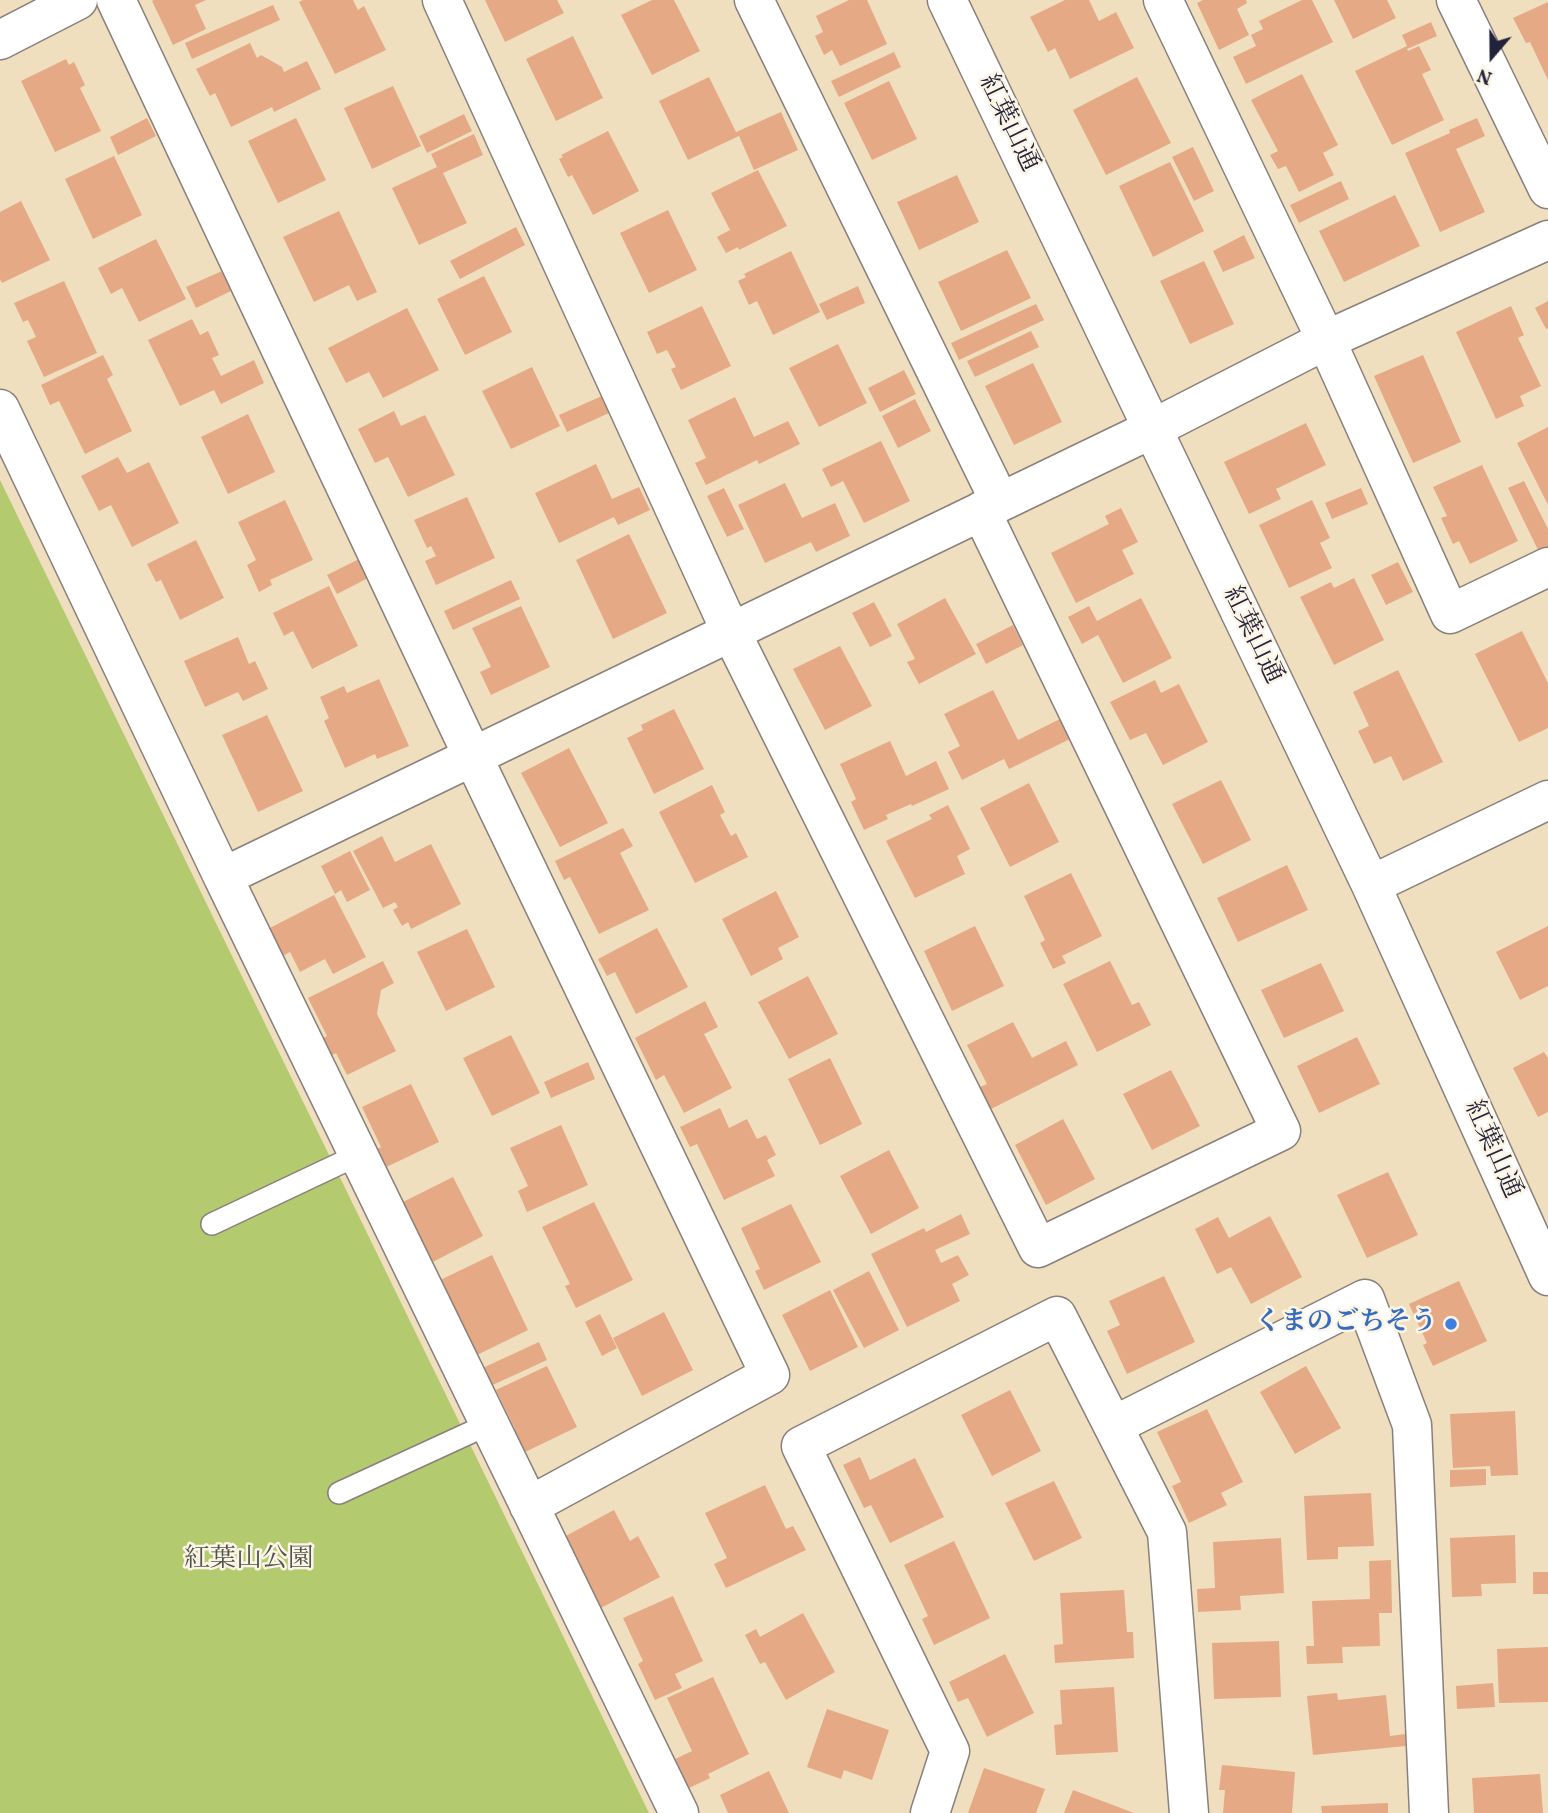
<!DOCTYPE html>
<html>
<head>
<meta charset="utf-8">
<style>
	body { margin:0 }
	#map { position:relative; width:1548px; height:1813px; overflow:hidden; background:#f0dfbe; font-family:Vollkorn,serif }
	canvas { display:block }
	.north { position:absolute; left:1457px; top:21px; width:70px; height:70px; -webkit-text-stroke:5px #fcf5e5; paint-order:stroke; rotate:200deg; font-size:19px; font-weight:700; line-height:28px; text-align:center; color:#22223b }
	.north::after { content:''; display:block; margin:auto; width:24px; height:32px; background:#22223b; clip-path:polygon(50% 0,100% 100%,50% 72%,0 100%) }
</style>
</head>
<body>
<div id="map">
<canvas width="1548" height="1813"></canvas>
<div class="north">N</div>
</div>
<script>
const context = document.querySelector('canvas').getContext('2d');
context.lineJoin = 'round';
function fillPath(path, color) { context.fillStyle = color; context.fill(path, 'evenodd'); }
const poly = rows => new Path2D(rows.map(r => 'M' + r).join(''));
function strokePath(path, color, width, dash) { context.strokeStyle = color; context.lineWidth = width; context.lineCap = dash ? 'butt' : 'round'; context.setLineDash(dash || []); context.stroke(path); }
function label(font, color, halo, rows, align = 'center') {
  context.font = font + ' Vollkorn,"Noto Serif JP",serif'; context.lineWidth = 5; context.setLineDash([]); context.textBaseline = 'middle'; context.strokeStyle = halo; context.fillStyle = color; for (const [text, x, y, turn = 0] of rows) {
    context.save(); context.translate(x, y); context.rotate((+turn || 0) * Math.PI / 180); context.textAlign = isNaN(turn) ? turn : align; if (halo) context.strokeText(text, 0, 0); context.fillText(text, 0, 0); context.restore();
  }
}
const green = poly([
	[0,480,465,1434,649,1813,0,1813]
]);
const building = poly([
	[154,0,206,0,195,5,206,29,173,45,152,1],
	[303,0,353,0,358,10,364,6,386,50,335,74,299,2],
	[485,0,557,0,564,13,505,42],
	[652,0,674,0,700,51,652,75,621,15],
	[849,0,867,0,887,44,840,66,832,50,824,55,815,36,823,32,816,16],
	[1065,0,1089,0,1099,21,1116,12,1134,48,1070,79,1055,48,1048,52,1030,17],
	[1203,0,1246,0,1247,3,1237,9,1249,35,1219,50,1197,3],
	[1302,0,1312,0,1333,42,1246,84,1233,57,1256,46,1251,35,1263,29,1259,21],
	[1334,0,1387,0,1396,18,1353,39],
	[1548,2,1548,80,1530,42,1526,43,1513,18],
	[273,5,280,20,192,59,185,43],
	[1431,22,1437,36,1407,49,1408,51,1419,46,1431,70,1422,74,1444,120,1392,145,1355,71,1407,46,1402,35],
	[573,36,603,98,556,121,526,59],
	[250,43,257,58,261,55,282,67,284,72,307,61,321,89,274,112,272,107,231,127,215,93,210,96,196,69],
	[894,52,901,67,839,97,831,81],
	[66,59,69,65,74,62,85,85,80,88,101,131,55,152,21,81],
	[1302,74,1338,145,1323,153,1334,175,1299,192,1286,166,1278,169,1270,155,1278,151,1251,100],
	[709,77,736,132,781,112,798,150,754,170,739,136,688,160,659,101],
	[1137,77,1171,143,1106,175,1073,110],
	[889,81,917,139,872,160,844,103],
	[393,86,421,146,372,169,344,108],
	[464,114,472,131,427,153,419,136],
	[147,118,156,136,118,155,110,137],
	[296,118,326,180,278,203,248,141],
	[1477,118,1485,136,1456,149,1485,212,1440,232,1405,153,1450,133,1449,130],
	[608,131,639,191,593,215,572,175,568,177,559,159,563,157,561,155],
	[474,134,483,155,443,173,467,223,419,245,392,188,437,167,431,154],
	[1193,147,1214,191,1194,201,1172,157],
	[114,156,142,215,93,239,65,179],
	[1170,162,1204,231,1153,257,1119,186],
	[758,170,787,226,739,250,738,247,726,253,717,237,730,230,711,193],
	[957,175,979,222,919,250,897,202],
	[1341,181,1349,199,1299,223,1290,205],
	[1395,195,1420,246,1344,282,1319,231],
	[21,201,50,260,2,283,0,279,0,212],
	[668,210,697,270,649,293,620,233],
	[339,211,377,292,357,301,349,285,314,302,283,237],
	[516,227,525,245,460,279,450,261],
	[1244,235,1255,258,1223,272,1213,251],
	[156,239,186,299,139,322,122,288,111,294,98,268],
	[1007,250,1031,298,961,331,938,282],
	[791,251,820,312,773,335,757,301,749,305,738,281,746,277,744,274],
	[1204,261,1234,324,1190,344,1160,281],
	[222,271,231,291,196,308,186,287],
	[484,276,512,332,465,355,437,299],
	[64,281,97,353,44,377,27,341,36,337,28,320,23,322,14,303],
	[858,286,865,303,827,320,819,304],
	[1548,301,1548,328,1546,329,1535,308],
	[1036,304,1044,320,959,360,951,343],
	[702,306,731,366,681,390,671,369,676,367,667,350,657,354,647,332],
	[1511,306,1524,335,1518,338,1541,386,1520,396,1524,406,1496,419,1456,332],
	[407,308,439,370,383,398,369,372,346,383,328,348],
	[192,319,200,335,208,331,219,355,212,358,221,376,254,360,264,383,221,404,214,390,180,406,148,340],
	[1031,331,1039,347,975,377,967,361],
	[838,344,867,403,819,427,789,368],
	[103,355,113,375,107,379,132,431,85,454,59,401,50,405,41,385],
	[1423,355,1461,442,1413,463,1374,376],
	[1033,363,1062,422,1014,445,985,386],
	[532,367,560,426,511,449,482,391],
	[904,370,916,394,880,412,868,388],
	[602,396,609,413,567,432,559,415],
	[735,397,754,437,788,421,800,444,759,464,757,460,706,485,695,463,706,458,688,420],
	[915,399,931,431,898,448,882,416],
	[394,411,401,426,425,415,455,475,408,497,388,457,375,463,358,429],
	[248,414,275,472,228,494,201,437],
	[1306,423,1326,465,1276,489,1281,499,1249,514,1224,462],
	[1548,427,1548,505,1517,443],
	[881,441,910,501,864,523,843,481,831,487,822,469],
	[118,457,127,473,149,462,179,523,132,547,111,505,99,511,81,476],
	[596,464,612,499,639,487,650,510,618,525,614,517,559,543,535,493],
	[1482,465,1518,541,1470,564,1459,541,1453,544,1441,518,1447,516,1433,487],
	[1524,481,1548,529,1548,548,1539,552,1508,488],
	[785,483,802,518,835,503,850,536,816,552,811,542,765,563,738,505],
	[724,488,744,529,727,537,707,496],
	[1361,488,1368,504,1332,519,1325,503],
	[467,497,495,558,436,585,425,561,436,556,431,546,427,548,414,520],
	[285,500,313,560,270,580,272,585,259,592,247,565,256,560,238,522],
	[1312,500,1330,538,1320,543,1332,568,1289,588,1259,525],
	[1121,508,1138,542,1122,550,1134,574,1076,603,1051,553,1109,524,1105,516],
	[629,534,667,613,613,639,576,560],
	[196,540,224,598,180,620,161,580,156,582,147,564],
	[361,558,370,577,337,594,327,575],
	[1398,562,1413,592,1386,605,1371,575],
	[1354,578,1384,640,1334,665,1300,597,1331,582,1334,588],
	[511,580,520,599,453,630,444,611],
	[329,586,358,646,312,669,293,631,284,636,273,613],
	[945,598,976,654,919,684,907,662,915,659,897,624],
	[1141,598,1172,658,1123,683,1098,635,1082,644,1068,617,1089,606,1097,621],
	[874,602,892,636,870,647,852,613],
	[521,606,550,667,491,695,480,672,491,667,472,628],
	[1013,625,1023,645,986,664,976,644],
	[1522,631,1548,683,1548,728,1519,742,1475,654],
	[238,637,249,664,255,661,268,689,243,701,238,692,205,707,184,661],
	[840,646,872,706,825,730,793,669],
	[1398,670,1443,762,1403,781,1391,756,1374,764,1358,731,1369,726,1353,692],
	[379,679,409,746,377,759,375,754,345,768,324,721,329,718,320,697,344,686,347,693],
	[1155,680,1161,693,1179,684,1208,742,1163,765,1146,733,1130,740,1110,702],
	[993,690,1018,740,1062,718,1072,738,1009,769,1004,759,962,780,948,752,960,746,944,714],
	[674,709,704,769,654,794,627,738,643,730,641,725],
	[267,715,303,791,258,812,222,735],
	[890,741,906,776,936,761,949,789,912,806,911,804,886,815,888,819,864,830,851,802,856,799,840,764],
	[569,748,608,823,560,847,521,773],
	[1221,780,1251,840,1203,864,1172,804],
	[1029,783,1059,842,1010,867,980,808],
	[712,785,725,812,720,815,731,836,736,833,748,857,695,883,659,812],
	[948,805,970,849,957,856,965,874,915,898,886,841,932,819,929,815],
	[623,828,633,846,620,853,649,910,599,934,570,877,564,880,555,861],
	[382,836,395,862,431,844,461,904,411,929,408,922,402,926,393,910,398,907,395,902,383,908,353,851],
	[350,851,370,890,347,902,341,890,335,894,321,866],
	[1287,865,1308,910,1238,942,1217,898],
	[1071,873,1102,936,1062,956,1066,963,1053,969,1040,943,1045,940,1024,896],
	[776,891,799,937,778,948,783,959,751,976,722,919],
	[334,895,366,957,333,974,325,959,300,972,290,952,279,958,264,931],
	[975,926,1004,986,952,1011,924,951],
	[1548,926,1548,986,1520,1000,1496,952],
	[657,928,688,987,636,1014,615,972,607,976,598,959],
	[467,929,495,987,446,1011,417,952],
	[383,961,394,983,381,990,377,1014,396,1051,347,1075,336,1053,326,1058,317,1041,327,1036,308,998],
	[1110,961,1132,1005,1139,1002,1151,1025,1097,1052,1063,984],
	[1321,963,1344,1011,1284,1038,1261,990],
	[808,976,838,1034,789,1059,758,1002],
	[705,1001,718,1027,704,1034,732,1088,684,1113,664,1075,656,1080,635,1038],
	[1013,1022,1032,1058,1066,1041,1078,1065,991,1109,980,1087,987,1084,967,1045],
	[511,1035,540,1093,492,1116,463,1058],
	[1357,1037,1380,1084,1319,1113,1297,1066],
	[1544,1052,1548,1058,1548,1112,1538,1117,1513,1068],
	[830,1058,862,1124,820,1145,788,1079],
	[588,1062,595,1079,551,1098,544,1082],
	[1171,1070,1200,1126,1152,1150,1123,1094],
	[411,1084,439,1142,380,1170,372,1152,381,1147,362,1107],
	[720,1108,729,1128,747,1119,757,1139,766,1135,776,1155,767,1160,775,1176,724,1200,697,1144,690,1147,680,1127],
	[1063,1119,1095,1179,1046,1205,1015,1145],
	[561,1125,588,1185,527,1212,518,1191,528,1186,510,1148],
	[889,1150,919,1208,871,1234,840,1176],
	[1388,1172,1418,1235,1367,1258,1337,1195],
	[453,1177,483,1236,425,1266,395,1206],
	[594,1202,633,1280,576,1308,565,1286,570,1284,542,1227],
	[791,1204,821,1262,764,1290,755,1271,760,1269,741,1228],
	[961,1214,970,1234,935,1250,941,1263,958,1255,969,1275,952,1284,960,1301,907,1327,871,1254,924,1228,926,1232],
	[1270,1216,1302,1277,1251,1304,1231,1267,1217,1274,1195,1229,1218,1217,1229,1238],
	[492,1255,528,1330,477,1355,432,1284],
	[869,1271,899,1330,864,1348,833,1290],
	[1164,1276,1195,1342,1127,1374,1107,1331,1120,1325,1109,1301],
	[1459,1281,1487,1341,1433,1366,1423,1345,1427,1343,1409,1304],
	[830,1290,858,1347,810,1371,782,1315],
	[664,1312,693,1370,642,1396,613,1338],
	[600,1314,617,1348,602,1356,585,1322],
	[539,1342,547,1360,484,1389,476,1371],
	[547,1366,577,1427,521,1454,510,1432,515,1429,496,1390],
	[1306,1366,1341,1428,1295,1454,1260,1392],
	[1010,1390,1041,1451,992,1476,961,1415],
	[1207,1409,1243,1482,1221,1493,1227,1505,1189,1523,1172,1486,1181,1482,1157,1432],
	[1515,1411,1518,1475,1491,1476,1490,1466,1453,1468,1450,1414],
	[860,1457,870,1480,915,1458,944,1517,890,1543,871,1505,864,1508,843,1465],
	[1486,1469,1486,1485,1450,1487,1450,1470],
	[1054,1481,1082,1538,1034,1561,1005,1503],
	[765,1485,786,1529,793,1526,806,1550,726,1588,714,1564,727,1558,705,1513],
	[1371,1493,1374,1546,1338,1547,1338,1559,1307,1560,1304,1496],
	[614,1510,630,1541,638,1536,660,1577,595,1611,562,1538],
	[1515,1535,1516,1583,1481,1584,1482,1596,1452,1597,1450,1538],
	[1281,1538,1284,1593,1240,1596,1241,1610,1198,1612,1197,1589,1215,1588,1213,1542],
	[954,1541,990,1618,934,1645,922,1619,928,1616,904,1565],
	[1391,1560,1392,1613,1379,1613,1380,1646,1342,1647,1343,1663,1307,1664,1306,1646,1314,1646,1312,1601,1370,1599,1369,1561],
	[1533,1572,1548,1572,1548,1594,1533,1594],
	[1124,1590,1127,1632,1133,1632,1134,1658,1055,1663,1054,1645,1063,1644,1060,1593],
	[673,1596,703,1661,675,1674,682,1688,655,1700,638,1664,643,1661,623,1618],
	[803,1613,835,1672,786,1700,765,1662,760,1664,745,1635,756,1629,760,1637],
	[1279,1641,1281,1697,1214,1699,1212,1643],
	[1548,1647,1548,1702,1499,1703,1497,1649],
	[1005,1654,1034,1713,987,1737,968,1698,958,1702,949,1682],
	[713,1677,749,1754,708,1774,710,1778,689,1788,675,1759,692,1751,667,1698],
	[1493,1683,1495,1707,1457,1709,1456,1686],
	[1114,1687,1118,1752,1056,1755,1054,1725,1062,1724,1060,1690],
	[1337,1693,1338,1700,1386,1695,1390,1736,1405,1734,1406,1746,1313,1755,1307,1696],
	[827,1709,889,1730,872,1780,844,1770,841,1779,807,1767],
	[1222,1765,1295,1772,1292,1813,1223,1813,1225,1790,1219,1790],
	[984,1768,1045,1789,1036,1813,968,1813],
	[769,1771,789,1813,728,1813,720,1795],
	[1540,1774,1543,1813,1474,1813,1472,1778],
	[1073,1790,1134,1813,1064,1813],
	[1388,1803,1388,1813,1322,1813,1321,1806]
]);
const lane = poly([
	[212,1224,358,1155],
	[339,1493,489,1424]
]);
const street = poly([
	[116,0,473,757,770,1375,529,1506],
	[442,0,731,632,1038,1248,1281,1131,981,511],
	[754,0,1000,502],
	[1163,0,1326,340,1450,614,1548,567],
	[1456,0,1548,189],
	[0,40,78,0],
	[0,409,223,877,1152,429,1326,340,1548,240],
	[223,877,679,1813],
	[1113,1426,1365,1299,1412,1425,1429,1813],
	[930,1813,950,1751,801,1446,1057,1316,1167,1532,1189,1813]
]);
const secondary = poly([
	[947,0,1371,885,1548,1276],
	[1371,885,1548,800]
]);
const markers = [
	[1451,1324,7,"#3f7fe0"]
];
const streetNames = [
	["紅葉山通",1007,124,64],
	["紅葉山通",1251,636,64],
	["紅葉山通",1491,1150,66]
];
const shopNames = [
	["くまのごちそう",1437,1324]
];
const parkNames = [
	["紅葉山公園",249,1561]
];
fillPath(green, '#b3ca6f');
fillPath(building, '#e5a985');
strokePath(lane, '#89807c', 24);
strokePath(street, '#89807c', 41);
strokePath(secondary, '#89807c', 41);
strokePath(lane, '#fff', 21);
strokePath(street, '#fff', 38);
strokePath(secondary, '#fff', 38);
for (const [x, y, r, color] of markers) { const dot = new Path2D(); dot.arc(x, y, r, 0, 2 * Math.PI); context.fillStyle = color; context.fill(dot); strokePath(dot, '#fcf5e5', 2.5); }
label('26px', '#22223b', '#fcf5e5', streetNames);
label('bold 26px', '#366cbe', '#fcf5e5', shopNames, 'right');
label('26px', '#4e544b', '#fcf5e5', parkNames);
</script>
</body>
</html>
